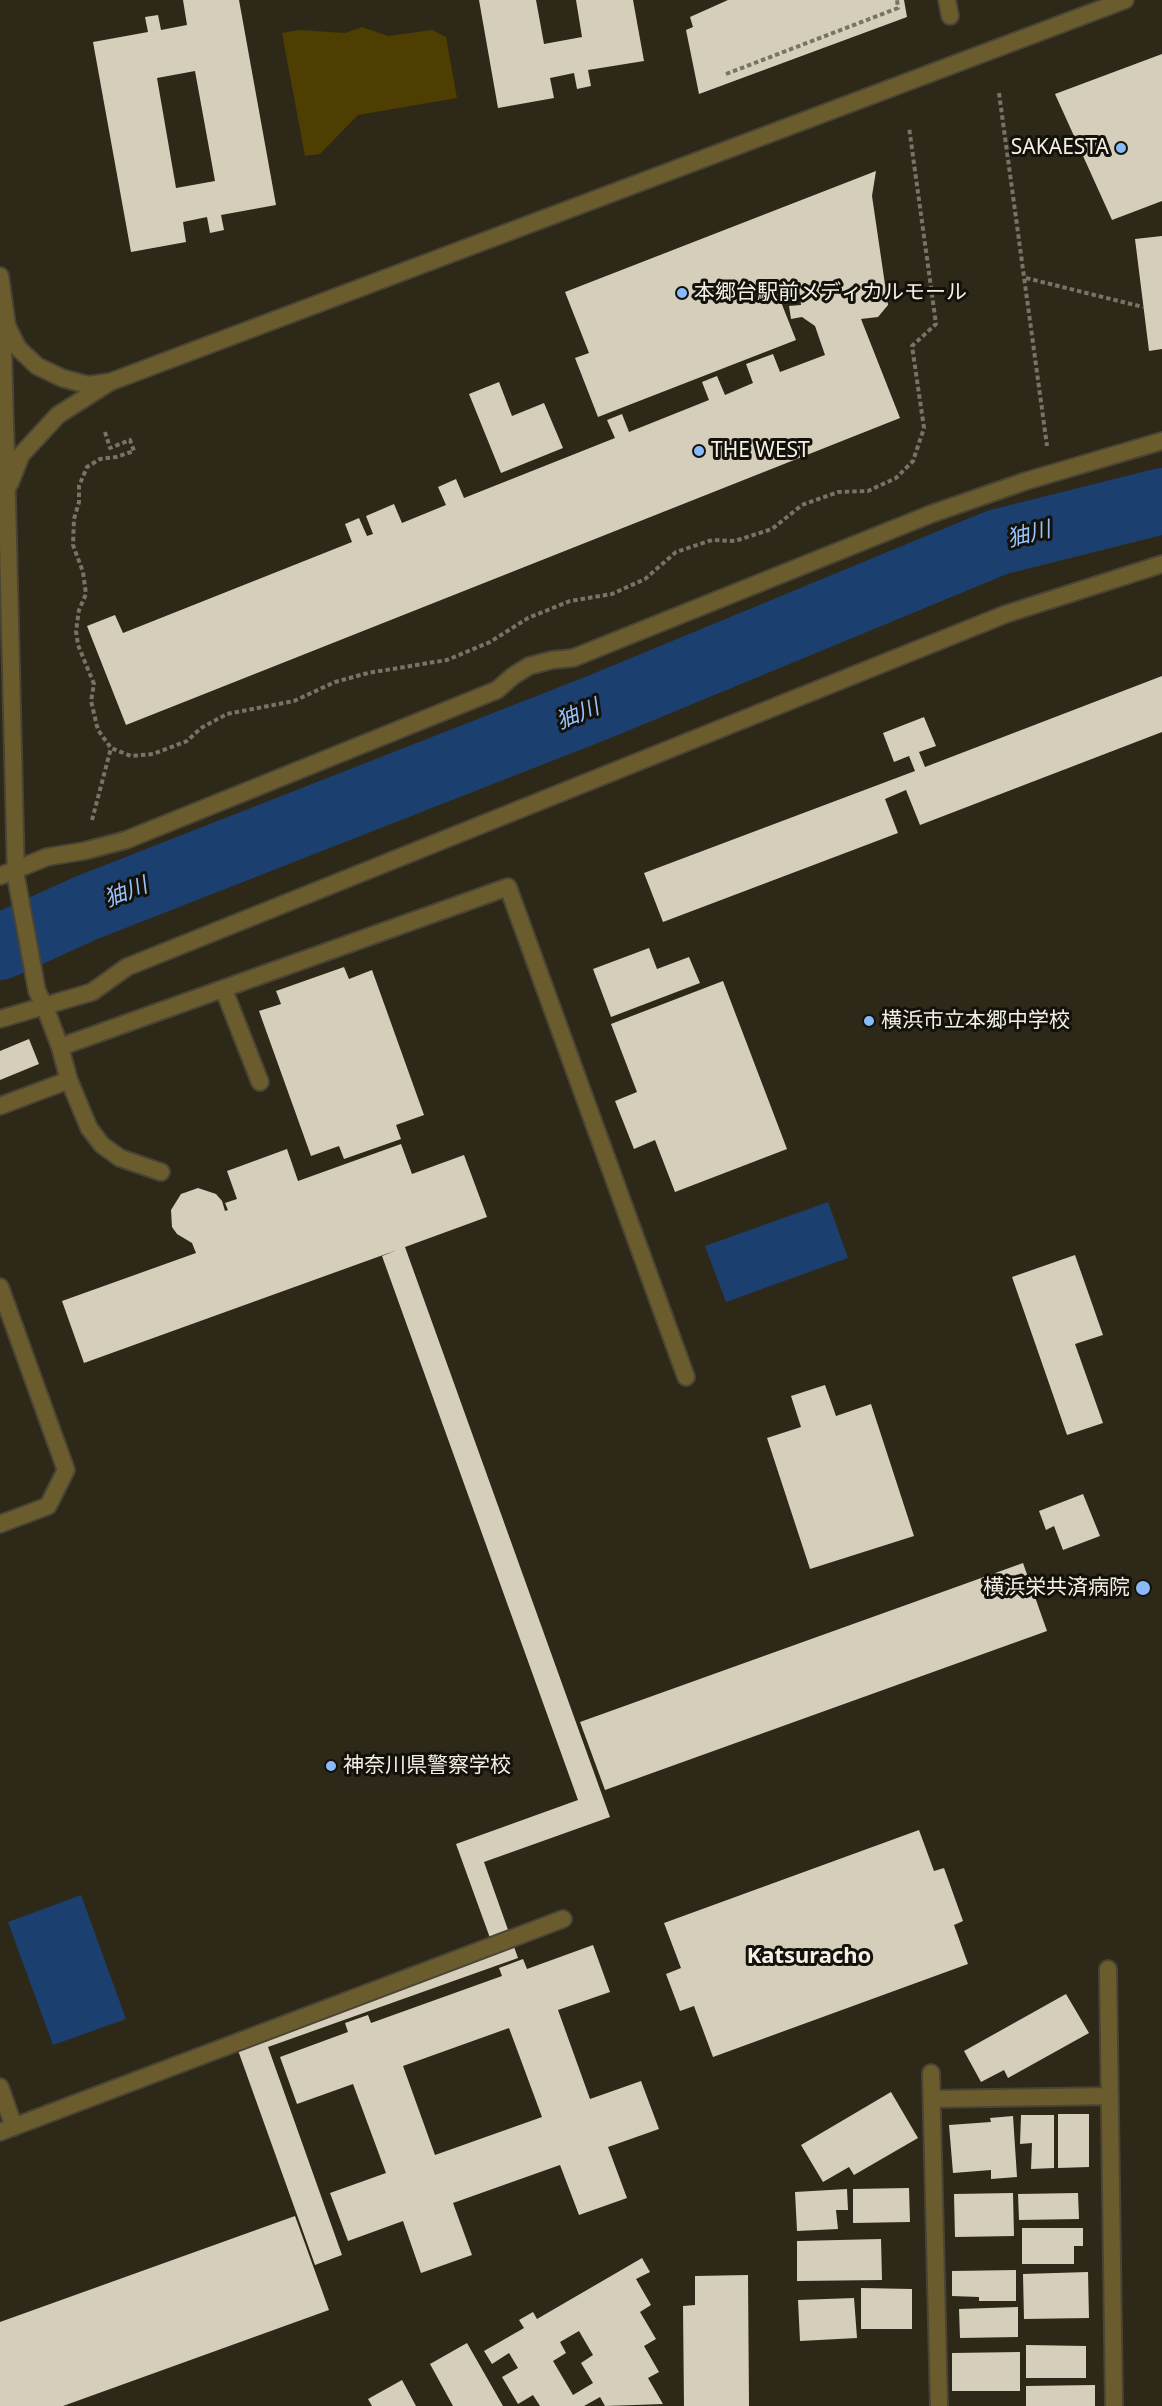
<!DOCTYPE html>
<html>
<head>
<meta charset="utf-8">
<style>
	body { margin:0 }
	canvas { display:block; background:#2d2818 }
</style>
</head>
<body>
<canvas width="1162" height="2406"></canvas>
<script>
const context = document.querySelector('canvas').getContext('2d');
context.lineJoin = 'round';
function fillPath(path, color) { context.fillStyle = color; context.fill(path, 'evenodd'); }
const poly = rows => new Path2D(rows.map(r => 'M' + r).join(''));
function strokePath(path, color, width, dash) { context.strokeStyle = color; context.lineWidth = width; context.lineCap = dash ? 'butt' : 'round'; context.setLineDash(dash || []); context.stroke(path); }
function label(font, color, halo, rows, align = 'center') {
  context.font = font + ' "Noto Sans","Noto Sans JP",sans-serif'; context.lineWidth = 6; context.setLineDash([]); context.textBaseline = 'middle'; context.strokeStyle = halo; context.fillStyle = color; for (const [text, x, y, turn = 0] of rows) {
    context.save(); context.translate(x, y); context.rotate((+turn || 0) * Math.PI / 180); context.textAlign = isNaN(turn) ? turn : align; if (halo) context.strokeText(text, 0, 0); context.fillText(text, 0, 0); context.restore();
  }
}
const green = poly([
	[362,27,388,36,432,30,446,37,457,98,358,115,320,154,305,156,282,33,299,30,345,33]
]);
const water = poly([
	[828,1202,848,1258,726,1302,705,1246],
	[81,1895,126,2019,53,2045,8,1922]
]);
const river = poly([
	[0,947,86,908,599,707,998,542,1162,501]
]);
const building = poly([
	[183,0,239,0,276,205,221,215,224,230,210,233,207,217,183,222,186,242,131,252,93,42,148,32,145,17,158,15,161,30,187,25],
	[195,71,215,181,176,188,157,78],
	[479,0,536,0,544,44,582,37,576,0,633,0,644,61,588,70,591,86,577,89,574,73,550,78,554,98,498,108],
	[728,0,904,0,907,17,699,94,686,30,693,27,690,17],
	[1162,54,1162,201,1112,220,1055,94],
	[876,171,872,196,888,305,878,317,861,319,900,418,126,725,87,626,115,615,123,633,352,542,345,524,359,518,367,536,373,534,366,516,394,504,402,523,446,505,438,487,456,479,464,498,615,438,607,420,622,414,629,432,709,400,702,382,717,376,725,395,753,383,746,364,773,354,780,372,825,355,815,326,802,317,791,319,789,306,801,305,800,294,781,302,796,340,598,417,575,358,589,353,565,292],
	[1162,236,1162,349,1149,351,1135,239],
	[499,382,512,416,544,403,563,448,501,473,469,394],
	[1162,676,1162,732,920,825,906,790,885,799,898,833,663,922,644,873,915,771,909,756,894,762,883,733,924,717,936,746,919,752,925,767],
	[649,948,657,969,689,957,700,983,611,1017,593,969],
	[344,967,349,979,372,970,424,1115,396,1125,401,1139,344,1159,339,1146,311,1156,259,1011,281,1004,276,991],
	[723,981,787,1149,675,1192,655,1140,634,1149,615,1101,637,1092,611,1024],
	[29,1039,39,1064,0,1080,0,1051],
	[401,1144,412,1174,464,1155,487,1217,405,1247,610,1817,484,1862,518,1958,268,2047,342,2255,315,2265,235,2042,494,1949,456,1844,578,1800,382,1256,397,1250,84,1363,62,1301,196,1253,192,1243,177,1234,172,1227,171,1210,181,1194,198,1188,216,1194,222,1201,225,1211,228,1210,225,1203,237,1199,227,1171,287,1149,298,1181],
	[1075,1255,1103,1335,1075,1344,1103,1423,1067,1435,1012,1277],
	[825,1385,836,1416,871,1404,914,1536,810,1569,767,1438,801,1427,791,1396],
	[1083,1494,1100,1536,1063,1550,1054,1526,1046,1530,1039,1511],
	[1023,1563,1047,1631,605,1790,580,1722],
	[919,1830,934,1871,944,1868,963,1921,954,1925,968,1964,713,2057,694,2006,680,2011,666,1974,681,1968,664,1923],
	[593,1945,610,1992,558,2010,590,2099,641,2081,659,2129,608,2147,627,2198,579,2215,560,2165,453,2203,472,2255,421,2273,403,2221,348,2241,330,2193,386,2173,353,2084,297,2104,280,2057,348,2032,345,2023,368,2015,371,2023,502,1976,499,1968,523,1959,527,1969],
	[509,2028,542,2117,435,2155,403,2066],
	[1066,1994,1089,2033,1008,2078,1004,2070,981,2082,964,2051],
	[891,2092,918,2138,854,2175,849,2167,823,2182,801,2145],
	[1058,2114,1089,2114,1089,2167,1058,2168],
	[1021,2115,1054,2115,1054,2168,1031,2169,1032,2143,1020,2144],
	[1013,2116,1017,2177,991,2179,991,2170,953,2173,949,2125,991,2122,990,2118],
	[909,2188,910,2222,853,2223,853,2189],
	[847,2189,848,2210,836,2210,838,2229,797,2231,795,2192],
	[1013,2193,1014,2236,955,2237,954,2194],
	[1078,2193,1079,2219,1019,2220,1018,2194],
	[295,2216,329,2310,63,2406,0,2406,0,2322],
	[1022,2228,1083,2228,1083,2246,1074,2246,1074,2264,1022,2264],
	[881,2239,882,2280,797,2281,797,2241],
	[642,2258,650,2272,636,2279,651,2305,640,2312,656,2339,644,2346,659,2372,648,2378,663,2404,605,2406,600,2397,584,2406,540,2406,533,2395,518,2404,502,2377,518,2368,509,2353,492,2364,484,2351,524,2328,519,2320,533,2312,537,2319],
	[579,2331,593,2355,581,2363,593,2383,573,2395,553,2361,566,2353,560,2342],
	[1016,2270,1016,2301,979,2301,979,2297,952,2296,952,2271],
	[1088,2272,1089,2318,1024,2319,1023,2274],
	[748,2275,749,2406,684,2406,683,2306,695,2305,695,2276],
	[861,2288,912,2289,912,2329,861,2329],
	[854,2298,857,2338,800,2341,798,2300],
	[1018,2307,1018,2337,960,2338,959,2309],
	[467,2343,503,2406,453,2406,430,2364],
	[1026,2345,1086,2346,1086,2378,1026,2378],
	[1020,2352,1020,2391,952,2391,952,2353],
	[402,2380,416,2406,372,2406,368,2399],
	[1095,2385,1095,2406,1026,2406,1026,2386]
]);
const path = poly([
	[726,74,898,8,897,0],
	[999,93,1047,446],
	[1026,278,1143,307],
	[105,432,110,448,130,440,134,451,116,457,100,459,87,467,79,486,79,502,74,519,73,545,83,572,86,594,79,610,76,631,78,645,94,684,91,701,98,730,111,748,131,756,153,754,187,741,201,728,227,714,294,701,335,682,368,673,447,660,490,642,528,618,570,601,612,594,645,579,676,552,712,540,735,541,772,529,802,505,838,492,868,491,896,478,913,461,924,428,912,346,936,324,909,127],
	[92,820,111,748]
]);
const service = poly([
	[224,990,260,1082],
	[45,1007,60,1047,69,1080,89,1128,102,1145,120,1158,161,1172],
	[60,1047,508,887,686,1377],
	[0,1106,69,1080],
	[0,1287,66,1470,48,1506,0,1524],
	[0,2087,14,2127],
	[0,2132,563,1919]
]);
const pedestrian = poly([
	[947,0,950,16],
	[0,876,47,857,84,851,126,840,497,690,513,676,529,666,552,660,573,658,931,514,1026,481,1162,441],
	[0,1019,92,992,127,967,1006,614,1162,564]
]);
const minor = poly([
	[2,313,7,501],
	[10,483,21,455,58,415,110,382],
	[16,877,37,991,45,1007],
	[1108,1969,1114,2406],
	[931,2073,939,2406],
	[932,2099,1110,2096]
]);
const tertiary = poly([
	[0,276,7,326,18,348,37,366,62,378,88,385,110,382,1125,0],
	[7,501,16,877]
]);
const markers = [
	[1121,148,6,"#89bafc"],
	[682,293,6,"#89bafc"],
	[699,451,6,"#89bafc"],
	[869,1021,6,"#89bafc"],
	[1143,1588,8,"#89bafc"],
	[331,1766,6,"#89bafc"]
];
const poiNames = [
	["SAKAESTA",1109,148,"right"],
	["本郷台駅前メディカルモール",694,293],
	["THE WEST",711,451],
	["横浜市立本郷中学校",881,1021],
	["横浜栄共済病院",1130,1588,"right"],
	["神奈川県警察学校",343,1766]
];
const waterNames = [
	["㹨川",1029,535,-14],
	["㹨川",578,715,-22],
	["㹨川",126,893,-21]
];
const neighbourhoodNames = [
	["Katsuracho",809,1957]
];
fillPath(green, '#4e3e01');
fillPath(water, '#1b406f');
strokePath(river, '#1b406f', 66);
fillPath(building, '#d5ceba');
strokePath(service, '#494435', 20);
strokePath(pedestrian, '#494435', 20);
strokePath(minor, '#494435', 20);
strokePath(tertiary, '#494435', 20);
strokePath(path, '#777365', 4, [4.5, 3]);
strokePath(service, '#6b5c2d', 16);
strokePath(pedestrian, '#6b5c2d', 16);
strokePath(minor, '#6b5c2d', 16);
strokePath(tertiary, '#6b5c2d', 16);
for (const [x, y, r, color] of markers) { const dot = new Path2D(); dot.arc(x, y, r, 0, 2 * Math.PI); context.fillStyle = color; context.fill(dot); strokePath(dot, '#13110a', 2); }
label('21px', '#f4f0e6', '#13110a', poiNames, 'left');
label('italic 22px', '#96c2fe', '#13110a', waterNames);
label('bold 22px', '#f4f0e6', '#13110a', neighbourhoodNames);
</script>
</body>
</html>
